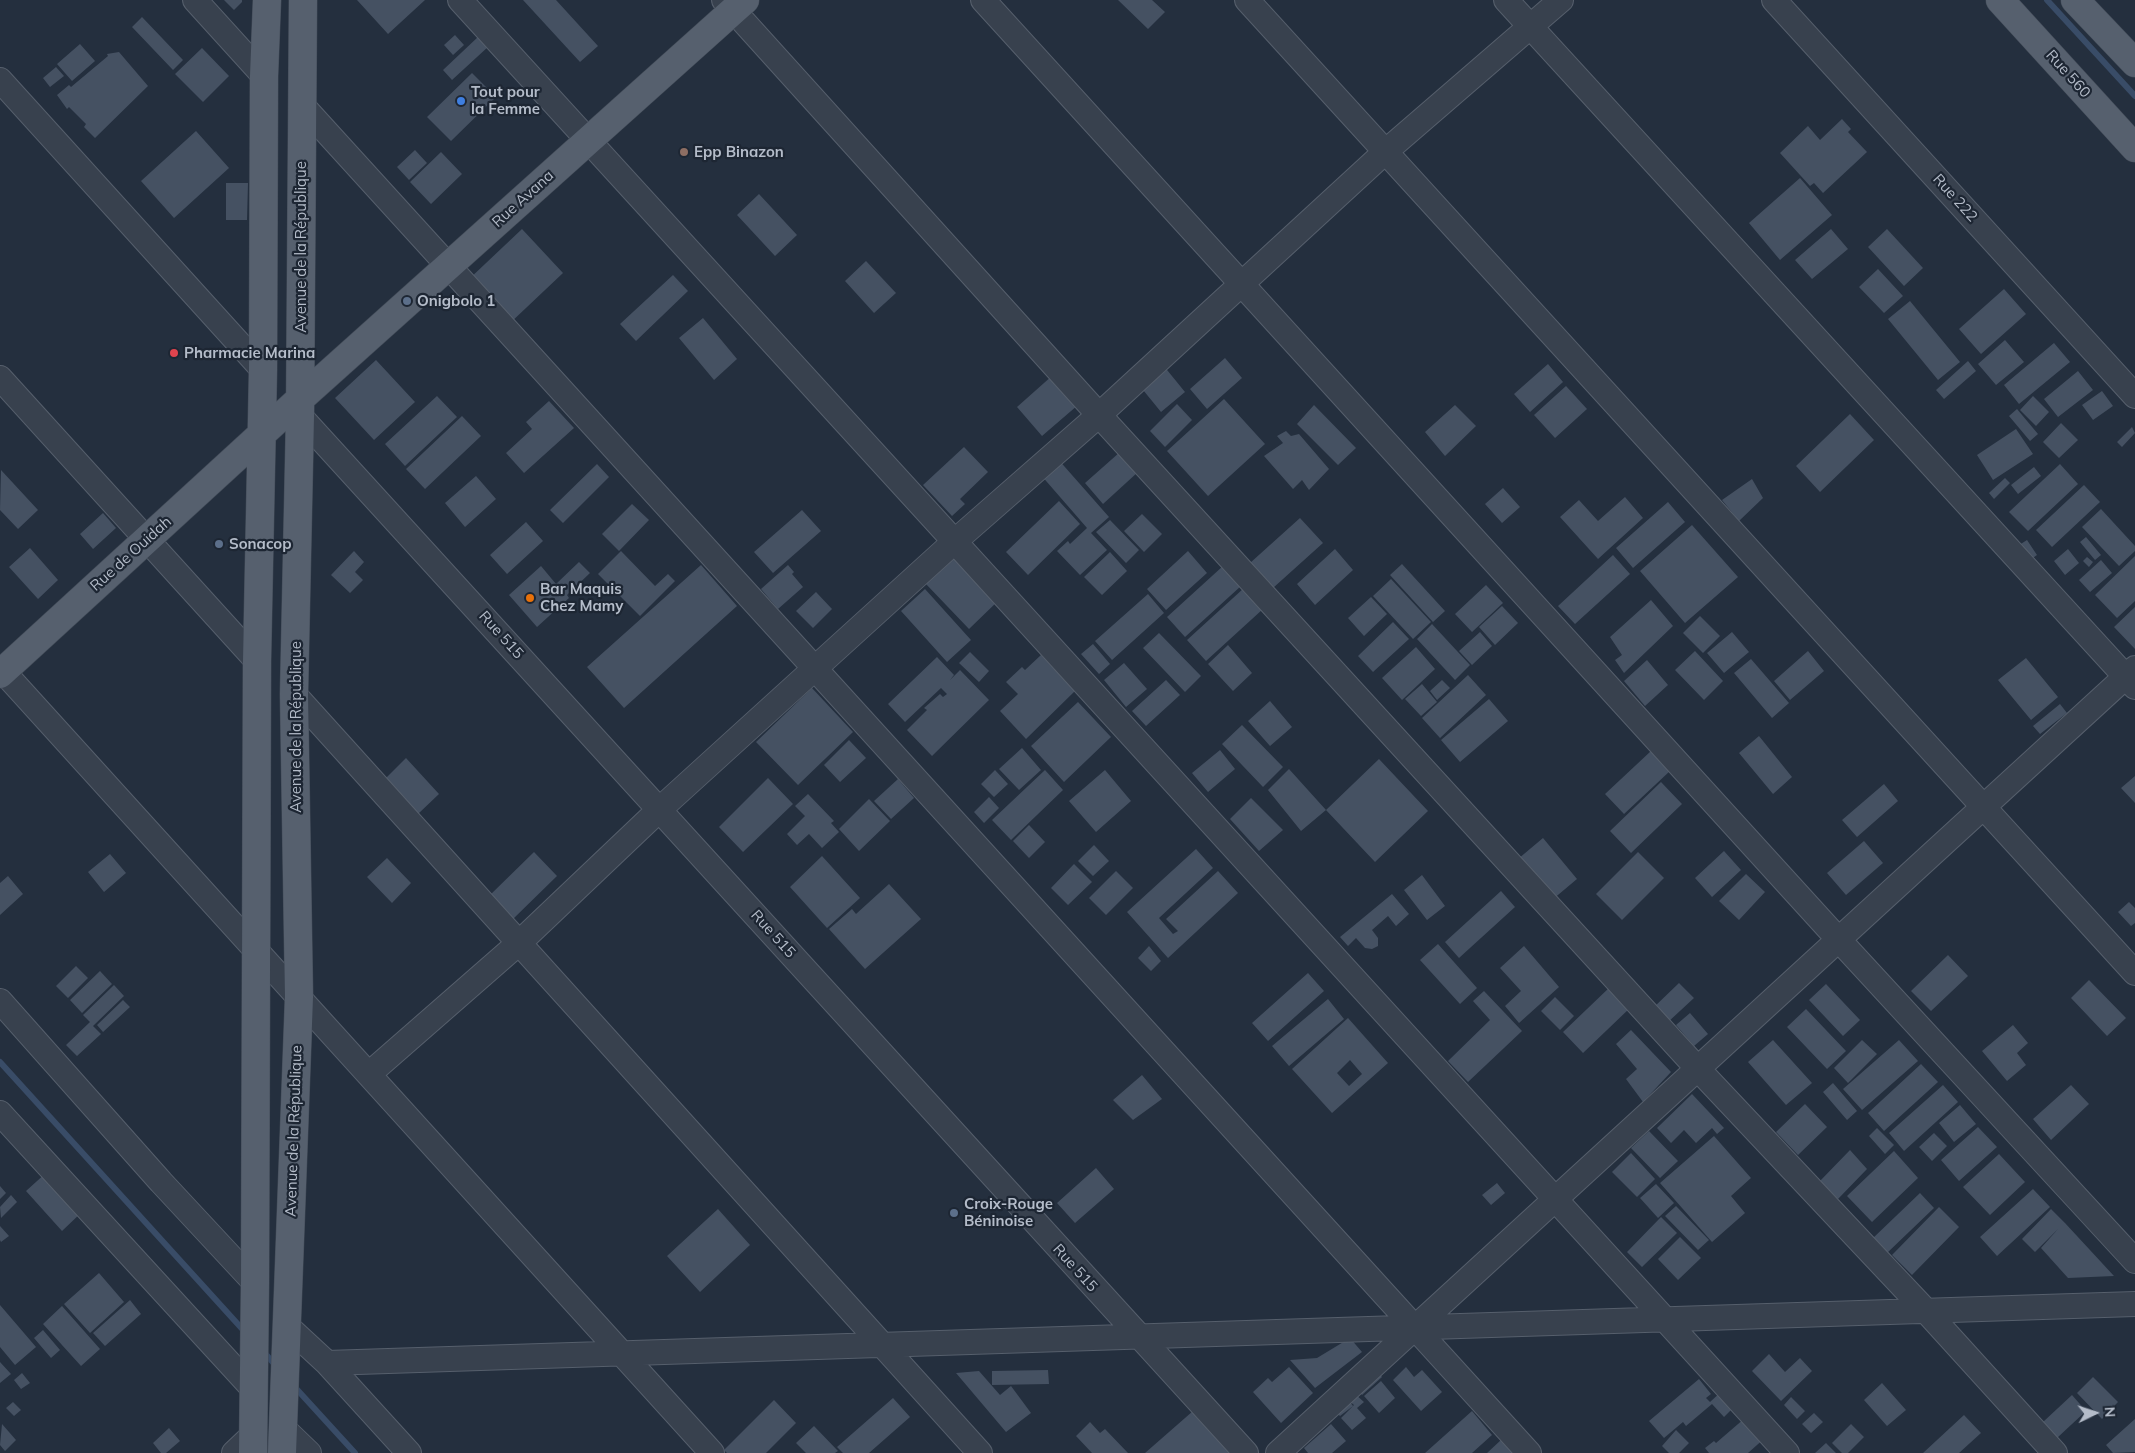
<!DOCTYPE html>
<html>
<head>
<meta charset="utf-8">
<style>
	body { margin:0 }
	#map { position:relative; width:2135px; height:1453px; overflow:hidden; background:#242f3e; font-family:Mulish,sans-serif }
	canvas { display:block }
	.north { position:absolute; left:2070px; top:1388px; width:50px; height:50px; -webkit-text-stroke:4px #1d2633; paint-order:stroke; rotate:86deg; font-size:14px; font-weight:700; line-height:20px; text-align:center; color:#b4bcc9 }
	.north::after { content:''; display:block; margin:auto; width:18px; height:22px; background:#b4bcc9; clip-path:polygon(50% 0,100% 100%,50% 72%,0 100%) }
</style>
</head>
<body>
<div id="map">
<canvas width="2135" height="1453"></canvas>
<div class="north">N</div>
</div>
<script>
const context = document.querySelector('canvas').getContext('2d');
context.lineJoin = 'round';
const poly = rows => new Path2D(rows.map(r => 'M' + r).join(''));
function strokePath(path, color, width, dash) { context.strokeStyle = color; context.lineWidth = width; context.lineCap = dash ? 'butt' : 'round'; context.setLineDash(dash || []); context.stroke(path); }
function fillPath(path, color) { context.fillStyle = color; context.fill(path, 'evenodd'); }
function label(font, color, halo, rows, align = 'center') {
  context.font = font + ' Mulish,sans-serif'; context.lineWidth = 4.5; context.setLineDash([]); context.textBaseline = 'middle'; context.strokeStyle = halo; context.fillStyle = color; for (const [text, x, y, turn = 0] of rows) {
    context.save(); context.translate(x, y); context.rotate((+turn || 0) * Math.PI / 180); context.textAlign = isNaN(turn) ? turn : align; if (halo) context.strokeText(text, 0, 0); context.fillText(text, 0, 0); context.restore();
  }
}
const stream = poly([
	[2047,0,2135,96],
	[0,1062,245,1332],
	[262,1350,277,1367],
	[292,1384,355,1453]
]);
const building = poly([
	[224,0,242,0,242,2,234,10],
	[357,0,425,0,388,34],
	[523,0,556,0,598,46,580,62],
	[1118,0,1152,0,1165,12,1148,29],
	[142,17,183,60,173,70,132,27],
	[455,35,464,45,453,55,444,45],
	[479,36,489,46,452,80,443,70],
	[80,44,95,61,72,81,57,64],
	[202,48,229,76,203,102,175,74],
	[119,52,148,86,95,138,84,127,86,124,69,107,67,109,57,95,69,85,71,87,108,56,107,54],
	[56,67,64,76,50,87,43,78],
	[472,73,496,97,451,141,427,117],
	[1842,119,1851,129,1848,132,1867,152,1823,193,1814,183,1810,186,1780,153,1808,126,1820,140],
	[196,131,229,168,174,218,141,181],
	[415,150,427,163,409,180,397,167],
	[441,152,462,174,431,204,410,182],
	[1800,178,1832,215,1780,260,1749,223],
	[226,183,248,183,247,220,226,220],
	[759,194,797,235,775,256,737,215],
	[522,229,563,273,508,325,467,281],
	[1831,229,1848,249,1812,279,1795,260],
	[1887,229,1923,268,1904,286,1868,247],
	[866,261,896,293,874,313,845,281],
	[1878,269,1903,296,1884,313,1859,287],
	[673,275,688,291,636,341,620,324],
	[2004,289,2026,314,1981,354,1959,329],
	[1910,301,1960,362,1938,380,1888,319],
	[703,318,737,359,714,380,679,338],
	[2005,340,2024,362,1996,385,1978,364],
	[2054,343,2070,362,2019,404,2004,385],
	[1225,358,1242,378,1207,409,1190,389],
	[376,360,415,402,374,440,335,398],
	[1968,361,1976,371,1944,399,1936,390],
	[1548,364,1563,382,1530,412,1514,394],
	[1163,365,1185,392,1161,412,1139,385],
	[2078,371,2093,390,2058,417,2044,399],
	[1053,375,1078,405,1042,436,1017,407],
	[1566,386,1587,409,1555,438,1534,415],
	[2102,391,2113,406,2093,420,2082,405],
	[437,396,457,417,405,466,385,444],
	[2033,396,2049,412,2036,426,2020,410],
	[1224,399,1265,444,1208,496,1167,451],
	[549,401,574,428,524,473,506,453,532,429,526,422],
	[1177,404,1192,420,1165,447,1150,431],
	[1314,405,1356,448,1338,465,1297,424],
	[1455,405,1476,426,1445,456,1425,432],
	[2017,409,2038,434,2030,441,2009,416],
	[1850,414,1874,440,1820,492,1796,466],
	[462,416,481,436,425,489,406,469],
	[2061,423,2078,440,2059,458,2043,442],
	[2132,427,2135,433,2122,447,2117,442],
	[2016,429,2033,454,1993,480,1977,455],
	[1286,431,1291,436,1299,434,1329,469,1309,490,1302,480,1293,489,1264,456,1283,443,1277,436],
	[964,447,988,472,960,499,965,504,952,516,923,485],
	[1120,452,1138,472,1103,504,1085,483],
	[1057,458,1109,517,1091,533,1107,550,1080,575,1057,551,1068,541,1070,544,1087,528,1040,474],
	[597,464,609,477,563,523,550,510],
	[2060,464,2078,484,2028,531,2009,512],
	[2034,467,2041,476,2018,494,2011,485],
	[1,470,38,510,18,529,0,510],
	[476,476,496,499,465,527,445,503],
	[2005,478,2010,483,1994,499,1989,493],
	[1752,479,1763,498,1739,521,1722,500],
	[2084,485,2100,502,2052,547,2036,530],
	[1503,488,1520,507,1502,523,1485,504],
	[1625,497,1643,518,1598,559,1560,517,1579,500,1598,521],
	[1059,501,1080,524,1028,575,1006,552],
	[1668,502,1685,522,1633,568,1616,548],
	[632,504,649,520,619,551,602,534],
	[2101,509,2135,546,2135,551,2119,566,2082,527],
	[802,510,821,531,773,573,754,552],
	[103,513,116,528,93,549,80,534],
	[1142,514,1162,534,1144,552,1124,531],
	[1300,518,1323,543,1273,588,1250,563],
	[1110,520,1139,550,1126,563,1096,532],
	[526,522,543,541,507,574,490,555],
	[1692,525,1738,577,1685,623,1640,571],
	[2086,537,2101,555,2095,560,2080,542],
	[2027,540,2037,555,2027,562,2016,547],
	[30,548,58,580,38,599,9,567],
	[1335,549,1353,570,1315,605,1297,584],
	[2068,549,2079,563,2065,575,2054,561],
	[354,551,364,562,355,572,363,580,350,593,331,575],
	[621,551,655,586,668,574,675,581,640,616,598,574],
	[1188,551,1207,573,1166,610,1147,589],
	[1110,552,1127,571,1102,595,1084,577],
	[955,554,999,600,969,629,925,583],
	[1613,555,1630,574,1575,624,1558,606],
	[2135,556,2135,601,2117,618,2095,595],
	[2087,557,2093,562,2089,567,2083,561],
	[2101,560,2112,573,2090,592,2079,580],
	[579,562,590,573,567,595,569,598,537,627,509,595,541,566,556,584],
	[1402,564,1445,611,1433,622,1390,575],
	[701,565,737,606,624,708,587,667],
	[788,565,794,572,792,574,803,587,778,609,761,589],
	[1223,566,1241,586,1185,637,1167,617],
	[1391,579,1431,622,1413,639,1373,596],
	[1486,585,1503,603,1472,632,1455,614],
	[1244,588,1263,609,1206,661,1187,640],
	[925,589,971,640,947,662,901,611],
	[816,592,832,609,813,628,796,611],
	[1148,594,1164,613,1112,660,1095,641],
	[1371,597,1387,614,1364,636,1348,618],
	[1651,600,1673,626,1624,673,1615,660,1622,655,1610,637],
	[1502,606,1518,623,1495,645,1479,627],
	[2135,607,2135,649,2114,627],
	[1700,616,1720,636,1703,653,1683,633],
	[1393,622,1409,639,1373,672,1358,656],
	[1432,624,1470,665,1455,680,1417,639],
	[1480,632,1492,646,1472,665,1459,651],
	[1732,632,1749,652,1724,673,1707,653],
	[1159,633,1201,676,1185,692,1143,648],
	[1093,644,1110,664,1099,674,1081,654],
	[1228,645,1252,673,1233,691,1208,664],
	[1416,647,1435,669,1402,700,1382,678],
	[1695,651,1723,681,1704,700,1675,670],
	[1808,651,1824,671,1790,700,1774,681],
	[970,652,989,671,979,682,959,663],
	[1041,655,1075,691,1026,739,1000,711,1018,694,1006,682,1022,667,1025,670],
	[937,657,954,675,950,680,960,670,989,700,932,756,907,730,927,710,924,708,940,694,943,697,947,694,941,688,905,722,888,704],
	[2026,658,2058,697,2031,720,1998,680],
	[1751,659,1789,703,1772,718,1734,673],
	[1647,660,1668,685,1645,706,1624,681],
	[1124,663,1147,689,1126,707,1104,680],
	[1468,675,1486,695,1440,738,1422,718],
	[1166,680,1180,695,1146,726,1132,711],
	[1442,680,1450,688,1437,700,1430,691],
	[1422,684,1437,702,1421,716,1405,699],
	[812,688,853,732,798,785,756,742],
	[1489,699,1508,721,1460,762,1441,740],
	[1270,701,1292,727,1270,746,1248,721],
	[1078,702,1111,737,1064,782,1031,746],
	[2060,704,2067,713,2040,734,2033,726],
	[1242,725,1283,767,1263,787,1222,744],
	[1759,736,1792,777,1773,794,1739,753],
	[849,740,866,758,840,782,824,765],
	[1022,748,1041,770,1019,790,999,769],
	[1220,750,1235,769,1208,792,1192,773],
	[1651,751,1670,771,1624,814,1605,794],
	[406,758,439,794,418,814,386,778],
	[1379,759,1428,811,1375,862,1326,810],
	[1289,769,1326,810,1301,831,1268,790],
	[995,770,1008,784,994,797,981,784],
	[1045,770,1063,790,1011,840,992,820],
	[1105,770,1131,801,1096,832,1069,801],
	[2135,776,2135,803,2121,788],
	[768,778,793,804,743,852,719,827],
	[898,779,914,798,891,819,874,801],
	[1661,782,1682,804,1631,853,1610,831],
	[1884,784,1898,801,1857,837,1842,820],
	[808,794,834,821,831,823,839,832,822,848,809,834,797,845,787,834,805,816,795,806],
	[989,797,999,808,984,823,974,812],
	[1251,798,1283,830,1259,851,1230,819],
	[869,799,890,821,859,851,839,829],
	[1029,825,1045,842,1029,858,1013,841],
	[1543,838,1577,879,1552,900,1518,859],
	[1864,841,1883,863,1846,895,1827,873],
	[1094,845,1109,861,1093,876,1078,861],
	[1196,849,1213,868,1159,918,1173,934,1178,931,1166,919,1218,871,1238,893,1168,958,1127,912],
	[1724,851,1741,870,1712,897,1695,878],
	[534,852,557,876,512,920,489,896],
	[1638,852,1664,878,1622,920,1596,894],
	[110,854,126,873,104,892,88,872],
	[822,856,860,898,827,928,790,887],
	[387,858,411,883,392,903,367,877],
	[1074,864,1092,882,1068,905,1051,888],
	[1116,871,1133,888,1106,915,1089,898],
	[1746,874,1765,892,1739,920,1719,901],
	[1422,875,1445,906,1427,920,1404,890],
	[8,876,23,894,0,915,0,883],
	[889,884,921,919,865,969,829,929,852,909,856,914],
	[1501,891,1515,907,1459,958,1445,942],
	[1392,894,1409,914,1396,926,1388,916,1372,930,1378,938,1378,946,1372,949,1365,948,1356,938,1348,946,1340,937],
	[2129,902,2135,908,2135,923,2131,926,2118,912],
	[1438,944,1477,988,1460,1004,1420,960],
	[1149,946,1161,961,1151,971,1138,958],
	[1524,946,1559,987,1519,1023,1505,1006,1521,991,1500,968],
	[1948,955,1968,976,1931,1011,1911,991],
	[76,966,88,978,68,998,56,986],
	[100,971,112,984,82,1013,70,1000],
	[1308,973,1324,991,1268,1041,1252,1023],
	[2089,980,2126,1018,2107,1036,2071,998],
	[1679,983,1694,998,1667,1023,1653,1008],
	[1826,984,1860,1020,1843,1036,1809,1000],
	[114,985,124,996,93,1026,101,1034,77,1056,66,1045,90,1022,83,1015],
	[1611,986,1631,1007,1583,1053,1563,1032],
	[1484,991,1522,1031,1468,1082,1448,1061,1490,1020,1473,1001],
	[1555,997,1574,1016,1560,1030,1541,1011],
	[1328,999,1344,1019,1289,1066,1272,1046],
	[123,1000,130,1007,103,1032,97,1025],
	[1806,1009,1846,1051,1827,1069,1787,1027],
	[1690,1013,1708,1034,1694,1046,1676,1025],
	[1348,1018,1388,1063,1332,1113,1292,1069],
	[1350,1060,1362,1074,1349,1086,1337,1073],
	[2013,1025,2028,1043,2017,1053,2026,1065,2007,1081,1982,1051],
	[1631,1030,1671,1072,1643,1102,1626,1079,1637,1069,1616,1044],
	[1773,1040,1812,1083,1786,1105,1748,1062],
	[1862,1040,1877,1054,1848,1083,1834,1068],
	[1899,1040,1918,1061,1862,1110,1843,1089],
	[1921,1064,1938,1082,1884,1131,1868,1113],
	[1142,1075,1162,1099,1133,1120,1113,1100],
	[1833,1083,1857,1111,1847,1120,1823,1092],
	[1943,1085,1958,1102,1904,1151,1889,1133],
	[2071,1085,2089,1104,2051,1140,2033,1119],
	[1692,1094,1724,1128,1717,1134,1712,1128,1696,1143,1684,1130,1671,1143,1657,1128],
	[1805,1104,1827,1127,1798,1155,1776,1132],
	[1960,1105,1976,1124,1954,1142,1939,1123],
	[1978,1127,1997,1147,1959,1181,1941,1160],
	[1877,1128,1894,1145,1885,1154,1869,1136],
	[1649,1131,1678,1161,1660,1178,1631,1148],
	[1934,1133,1947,1146,1932,1161,1919,1147],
	[1714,1136,1751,1178,1731,1196,1745,1213,1712,1242,1660,1183],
	[1850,1150,1867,1169,1838,1199,1820,1181],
	[1894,1151,1918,1178,1872,1222,1847,1196],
	[1631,1153,1655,1179,1637,1197,1612,1172],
	[1999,1154,2025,1182,1990,1215,1963,1187],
	[1096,1168,1114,1189,1075,1223,1057,1203],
	[47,1172,83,1211,62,1231,26,1191],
	[1497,1183,1505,1193,1491,1205,1482,1195],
	[1656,1184,1674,1203,1658,1218,1640,1198],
	[0,1186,6,1193,0,1199],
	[2033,1189,2050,1207,1997,1256,1980,1237],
	[1920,1193,1934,1208,1886,1254,1872,1239],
	[11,1195,17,1202,1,1218,0,1207],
	[1676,1206,1709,1240,1698,1250,1665,1216],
	[1939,1207,1959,1227,1912,1275,1892,1255],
	[718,1209,750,1245,700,1292,667,1256],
	[2051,1209,2065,1223,2114,1276,2068,1278,2041,1248,2058,1229,2035,1252,2022,1239],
	[1661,1217,1677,1233,1642,1267,1627,1252],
	[0,1226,9,1236,1,1242,0,1240],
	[1680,1237,1701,1258,1678,1280,1658,1259],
	[99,1273,124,1302,90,1333,64,1304],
	[130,1300,141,1314,105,1346,93,1333],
	[0,1305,36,1347,15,1365,0,1347],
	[62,1306,100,1349,81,1366,43,1324],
	[43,1330,60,1350,51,1358,34,1338],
	[1350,1338,1362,1352,1315,1388,1290,1360,1317,1358],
	[1769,1354,1785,1372,1800,1358,1812,1371,1781,1401,1752,1371],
	[0,1362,11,1374,0,1383],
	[1289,1367,1313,1393,1281,1423,1253,1392,1268,1378,1272,1382],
	[1406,1367,1414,1377,1422,1370,1442,1392,1421,1411,1393,1380],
	[1048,1370,1049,1384,992,1385,992,1371],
	[979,1371,1000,1395,1011,1386,1031,1413,1006,1432,956,1373],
	[1378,1372,1382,1377,1362,1395,1358,1390],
	[22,1373,30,1383,21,1389,14,1380],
	[2093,1377,2118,1402,2102,1419,2077,1393],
	[1699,1379,1711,1394,1706,1398,1710,1402,1722,1391,1735,1406,1724,1417,1712,1404,1686,1426,1683,1422,1664,1438,1649,1421],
	[1381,1381,1395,1398,1379,1413,1364,1396],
	[1882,1383,1906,1410,1887,1426,1864,1400],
	[1354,1393,1364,1402,1357,1408,1366,1418,1352,1430,1341,1418,1354,1405,1348,1400],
	[2072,1395,2086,1411,2057,1438,2043,1422],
	[1791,1397,1805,1411,1797,1419,1784,1405],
	[893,1398,910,1417,869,1453,843,1453,837,1447],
	[774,1400,796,1423,766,1453,727,1453,724,1450],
	[13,1402,21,1410,14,1416,6,1408],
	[1350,1402,1353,1406,1340,1416,1337,1413],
	[1193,1411,1229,1453,1145,1453],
	[1472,1411,1492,1435,1472,1453,1425,1453],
	[1814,1413,1823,1422,1811,1433,1802,1424],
	[1964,1415,1981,1433,1959,1453,1923,1453],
	[1745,1418,1766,1437,1748,1453,1709,1453,1705,1448,1714,1441,1716,1443],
	[2135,1419,2135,1452,2113,1453,2106,1445],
	[1090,1422,1100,1433,1105,1429,1128,1453,1092,1453,1076,1436],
	[2,1424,16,1440,5,1451,0,1445],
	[1331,1424,1346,1441,1332,1453,1308,1453,1304,1448],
	[1851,1424,1864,1437,1848,1453,1842,1453,1832,1443],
	[814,1426,838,1451,835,1453,806,1453,796,1443],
	[169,1428,180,1441,166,1453,161,1453,153,1443],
	[1676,1430,1689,1443,1679,1453,1669,1453,1662,1446],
	[1501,1440,1513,1453,1487,1453],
	[1826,1443,1836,1453,1815,1453]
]);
const minor = poly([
	[195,0,264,76],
	[460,0,1787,1453],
	[724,0,1099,415,1698,1069,1926,1311,2055,1453],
	[983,0,1839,940,2135,1261],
	[1247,0,2135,973],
	[1506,0,2135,687],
	[1774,0,2135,396],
	[0,80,263,370],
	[301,104,1529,1453],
	[0,378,257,661],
	[300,416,1246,1453],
	[0,668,712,1453],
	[294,694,980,1453],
	[0,1001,161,1182,255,1283],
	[369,1074,520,942,660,809,954,542,1099,415,1385,152,1561,0],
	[0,1113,255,1391],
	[287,1326,327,1363,409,1453],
	[327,1363,2135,1304],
	[283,1428,309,1453],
	[234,1453,253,1435],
	[1278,1453,2135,668]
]);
const major = poly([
	[2000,0,2135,148],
	[2075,0,2135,63],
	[0,674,300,399,745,0],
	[253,1453,255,1283,257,661,263,370,264,76,267,0],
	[282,1453,299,997,294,694,300,416,303,0]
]);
const markers = [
	[461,101,5,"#3f7fe0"],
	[684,152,5,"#8d6e63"],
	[407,301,5,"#5c6f8a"],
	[174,353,5,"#e0444e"],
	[219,544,5,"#5c6f8a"],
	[530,598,5,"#e8710a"],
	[954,1213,5,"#5c6f8a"]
];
const streetNames = [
	["Rue 560",2068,74,48],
	["Rue 222",1955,198,48],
	["Rue Avana",523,199,-42],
	["Avenue de la République",301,247,-90],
	["Rue de Ouidah",131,554,-42],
	["Rue 515",501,635,48],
	["Avenue de la République",296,727,-90],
	["Rue 515",773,934,48],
	["Avenue de la République",294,1131,-88],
	["Rue 515",1075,1268,48]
];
const poiNames = [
	["Tout pour",471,92],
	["la Femme",471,109],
	["Epp Binazon",694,152],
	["Onigbolo 1",417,301],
	["Pharmacie Marina",184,353],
	["Sonacop",229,544],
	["Bar Maquis",540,589],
	["Chez Mamy",540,606],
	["Croix-Rouge",964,1204],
	["Béninoise",964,1221]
];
strokePath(stream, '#394c67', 6);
fillPath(building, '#455162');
strokePath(minor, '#565f6c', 26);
strokePath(major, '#414a57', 29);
strokePath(minor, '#38414e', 24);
strokePath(major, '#56606e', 28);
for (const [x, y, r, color] of markers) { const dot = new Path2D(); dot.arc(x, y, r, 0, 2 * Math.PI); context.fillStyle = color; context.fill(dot); strokePath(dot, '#1d2633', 2); }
label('15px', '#b4bcc9', '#1d2633', streetNames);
label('bold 15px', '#b4bcc9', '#1d2633', poiNames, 'left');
</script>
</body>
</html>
